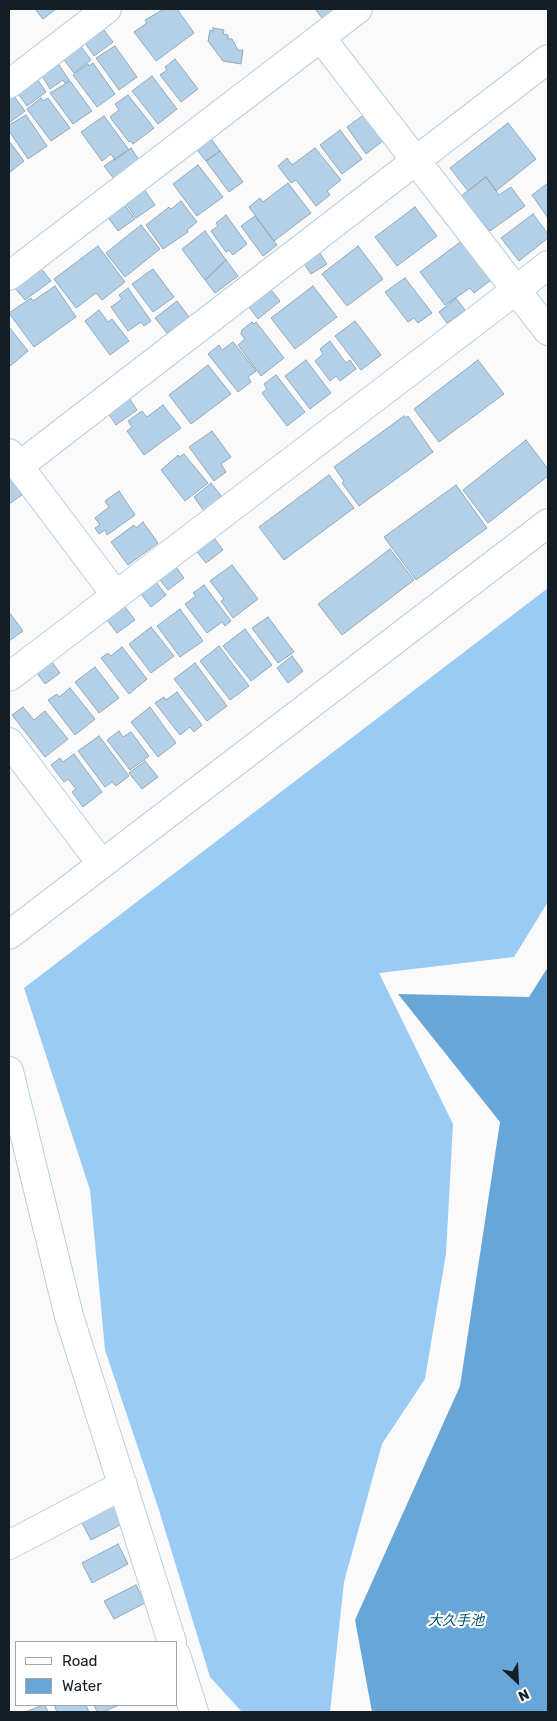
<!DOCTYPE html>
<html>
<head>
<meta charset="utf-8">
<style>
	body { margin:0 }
	#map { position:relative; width:557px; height:1721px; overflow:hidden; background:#fafafa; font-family:Rubik,sans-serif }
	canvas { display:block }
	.frame { position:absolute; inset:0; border:10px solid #141e26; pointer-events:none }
	.legend { position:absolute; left:15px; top:1641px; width:162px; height:65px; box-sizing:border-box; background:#fff; border:1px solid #a1a5a8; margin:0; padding:6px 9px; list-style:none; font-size:15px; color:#141e26 }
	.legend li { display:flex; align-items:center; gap:10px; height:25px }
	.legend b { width:25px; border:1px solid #a1a5a8 }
	.north { position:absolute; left:492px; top:1656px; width:50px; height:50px; -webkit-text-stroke:4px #fff; paint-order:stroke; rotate:155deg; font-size:14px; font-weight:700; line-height:20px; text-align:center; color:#141e26 }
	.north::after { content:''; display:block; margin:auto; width:18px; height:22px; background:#141e26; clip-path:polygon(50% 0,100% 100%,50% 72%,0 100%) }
</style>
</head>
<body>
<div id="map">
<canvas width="557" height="1721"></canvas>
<div class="frame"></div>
<ul class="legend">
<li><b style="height:6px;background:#fff"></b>Road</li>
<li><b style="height:14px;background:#67a6d7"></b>Water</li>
</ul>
<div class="north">N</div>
</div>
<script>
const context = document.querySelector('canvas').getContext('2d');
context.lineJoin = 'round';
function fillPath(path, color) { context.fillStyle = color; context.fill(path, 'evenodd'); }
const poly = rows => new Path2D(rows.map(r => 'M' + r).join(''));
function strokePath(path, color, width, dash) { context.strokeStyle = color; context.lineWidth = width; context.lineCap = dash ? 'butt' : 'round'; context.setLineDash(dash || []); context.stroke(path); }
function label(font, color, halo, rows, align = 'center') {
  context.font = font + ' Rubik,"Noto Sans JP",sans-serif'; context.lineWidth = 4.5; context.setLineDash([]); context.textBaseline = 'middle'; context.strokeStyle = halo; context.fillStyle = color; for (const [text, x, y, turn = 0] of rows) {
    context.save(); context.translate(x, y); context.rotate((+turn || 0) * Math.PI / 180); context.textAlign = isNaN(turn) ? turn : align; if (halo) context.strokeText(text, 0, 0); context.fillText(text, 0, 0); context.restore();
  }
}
const forest = poly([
	[548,588,548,902,514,957,379,973,453,1124,446,1254,425,1379,382,1444,344,1582,330,1712,242,1712,210,1677,158,1507,105,1350,90,1190,24,988]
]);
const water = poly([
	[548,967,548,1712,372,1712,355,1620,460,1386,500,1122,398,994,529,997]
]);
const building = poly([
	[35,9,56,9,43,19,35,9],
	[164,9,177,9,194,33,156,61,134,32,147,23,145,20,164,9],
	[315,9,337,9,323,19,315,9],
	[213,28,224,30,223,34,228,35,228,39,232,39,238,50,243,50,241,64,223,61,208,41,210,30,213,31,213,28],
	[104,30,113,42,94,56,85,43,104,30],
	[79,44,91,60,74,73,62,57,79,44],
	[115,46,137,77,119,90,96,58,115,46],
	[175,59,198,89,181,102,160,75,167,70,165,67,175,59],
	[57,62,69,80,65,83,63,80,50,89,40,73,57,62],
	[93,63,115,94,97,107,73,75,88,64,89,66,93,63],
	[152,76,177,109,158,124,132,91,152,76],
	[36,77,46,92,27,106,16,91,36,77],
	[70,81,92,111,73,124,50,93,70,81],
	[13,95,25,111,9,123,9,98,13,95],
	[128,95,154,128,133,144,131,141,129,142,110,117,119,110,115,104,128,95],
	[41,98,43,101,48,98,70,128,51,141,27,109,41,98],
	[365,114,384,140,366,154,347,127,365,114],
	[26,115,47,146,28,159,9,131,9,125,26,115],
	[104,116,129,150,115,160,111,154,102,161,81,132,104,116],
	[508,123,536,159,496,191,486,177,468,191,450,168,508,123],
	[340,130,362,159,342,174,320,145,340,130],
	[209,136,220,151,206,161,195,147,209,136],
	[9,141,24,161,9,173,9,141],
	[131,148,139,160,114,179,104,166,131,148],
	[315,148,341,180,327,191,330,195,316,206,296,180,291,183,278,166,287,158,292,165,315,148],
	[220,151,243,182,229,192,206,161,220,151],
	[198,165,223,197,197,216,173,184,198,165],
	[486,177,499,195,511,187,525,206,490,231,461,196,486,177],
	[288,183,311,213,274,241,249,207,260,198,263,202,288,183],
	[548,183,548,218,532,195,548,183],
	[144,189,155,205,136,218,125,202,144,189],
	[181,201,197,222,187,230,188,232,163,249,146,225,169,207,171,209,181,201],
	[124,204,135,219,118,231,107,216,124,204],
	[415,207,437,236,397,266,375,237,415,207],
	[533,214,548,234,548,238,519,261,501,238,533,214],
	[226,215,247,244,233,255,229,250,226,252,211,231,218,226,216,223,226,215],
	[255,216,277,245,263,256,241,226,255,216],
	[141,225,160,249,125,277,106,253,141,225],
	[205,231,226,260,205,280,182,249,205,231],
	[463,240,491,280,474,293,470,288,445,305,420,272,463,240],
	[98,246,125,282,102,300,96,293,76,308,54,279,98,246],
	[358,246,383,279,347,306,322,274,358,246],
	[318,250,327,264,311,274,302,261,318,250],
	[226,260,238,276,215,293,205,280,226,260],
	[40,267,51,281,25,300,14,287,40,267],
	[153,269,174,297,153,312,132,284,153,269],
	[405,278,432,313,418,323,414,318,408,322,385,292,405,278],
	[55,286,76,317,34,347,9,313,31,298,33,301,55,286],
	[268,286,280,301,258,319,246,303,268,286],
	[313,286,337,317,295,349,271,318,313,286],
	[128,288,151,321,144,326,141,322,128,331,111,307,122,299,119,295,128,288],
	[456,298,465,310,447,323,439,312,456,298],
	[177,301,189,317,167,333,155,318,177,301],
	[99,310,108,322,112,319,129,341,110,355,85,321,99,310],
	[355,321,381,355,361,370,335,336,355,321],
	[252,322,254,324,256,322,284,358,261,376,238,345,245,339,241,334,242,330,252,322],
	[9,327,28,351,9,367,9,327],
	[330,341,346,363,350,360,356,369,340,381,336,376,330,381,315,361,323,354,320,349,330,341],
	[233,342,256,371,248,377,251,382,238,392,208,354,219,345,222,350,233,342],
	[306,360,331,393,310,409,285,376,306,360],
	[478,360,504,394,439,442,414,409,478,360],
	[208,365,231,394,191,424,169,395,208,365],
	[276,375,305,412,287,426,262,393,267,389,264,384,276,375],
	[127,395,137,410,116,425,106,410,127,395],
	[163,405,181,428,144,455,127,431,132,427,128,421,142,411,147,417,163,405],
	[404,416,405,418,408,416,433,452,359,506,342,483,344,481,334,467,404,416],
	[212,431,231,457,221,464,226,472,214,481,189,447,212,431],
	[526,440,548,469,548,476,488,523,463,490,526,440],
	[184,454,208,483,185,501,161,470,178,455,179,457,184,454],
	[329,475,354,508,284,560,259,527,329,475],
	[11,479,22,495,9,504,9,481,11,479],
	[211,483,222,497,204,511,194,497,211,483],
	[456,485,487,528,416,580,384,537,456,485],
	[119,491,135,515,107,535,105,530,99,534,95,528,100,525,95,518,109,507,105,501,119,491],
	[143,522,158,543,128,565,111,542,134,525,136,528,143,522],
	[211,534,223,550,206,563,194,548,211,534],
	[390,549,414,580,342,635,318,604,390,549],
	[173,563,184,578,168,590,157,576,173,563],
	[232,565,258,599,233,618,221,601,224,599,210,581,232,565],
	[153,578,166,595,151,607,138,590,153,578],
	[204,585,231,621,225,626,222,622,207,633,185,604,196,596,193,593,204,585],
	[122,603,135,620,117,633,104,616,122,603],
	[180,609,203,641,180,657,157,626,180,609],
	[9,612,23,631,9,641,9,612],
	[268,617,294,652,278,663,252,628,268,617],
	[151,627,174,656,151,673,129,644,151,627],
	[245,629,272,665,251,681,223,646,245,629],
	[219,646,249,686,230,700,200,661,219,646],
	[122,647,147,679,129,694,101,658,108,653,111,656,122,647],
	[292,656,303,671,288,683,277,668,292,656],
	[49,658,60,673,45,684,34,669,49,658],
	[195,663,227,706,207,721,174,679,195,663],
	[95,667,119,698,99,713,75,682,95,667],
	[70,688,95,719,75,735,48,700,57,694,59,697,70,688],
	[177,692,202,725,194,732,190,727,180,735,155,703,164,697,166,700,177,692],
	[23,707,34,720,45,711,68,739,45,757,12,715,23,707],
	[150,707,176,743,158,757,131,722,150,707],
	[119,731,123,737,131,732,149,756,130,770,107,740,119,731],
	[99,736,129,776,116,786,112,782,105,787,78,751,99,736],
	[74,754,102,792,83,807,72,792,76,789,68,779,64,782,51,765,60,758,63,762,74,754],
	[145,761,158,777,142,789,129,773,145,761],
	[114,1504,124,1523,91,1540,81,1521,114,1504],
	[118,1544,128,1564,92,1583,82,1563,118,1544],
	[136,1585,145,1603,114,1619,104,1601,136,1585],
	[45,1705,48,1712,25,1712,43,1705,45,1705],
	[54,1705,86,1705,89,1712,57,1712,54,1705],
	[94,1705,119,1705,103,1712,97,1712,94,1705]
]);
const minor = poly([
	[9,84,107,9],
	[548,265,516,290,548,331],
	[9,276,358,9],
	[9,453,115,594],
	[19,466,548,59],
	[9,677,516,290,321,38],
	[9,742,101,863],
	[9,935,548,523],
	[9,1071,69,1316,172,1642],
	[9,1545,123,1485],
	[176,1655,194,1712]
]);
const waterNames = [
	["大久手池",456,1621]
];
fillPath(forest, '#9acbf4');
fillPath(water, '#67a6d7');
fillPath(building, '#b4d0e6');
strokePath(building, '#8fa9bf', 1);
strokePath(minor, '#b5d0e7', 30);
strokePath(minor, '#fff', 28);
label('italic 14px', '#01517f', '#fff', waterNames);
</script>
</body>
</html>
